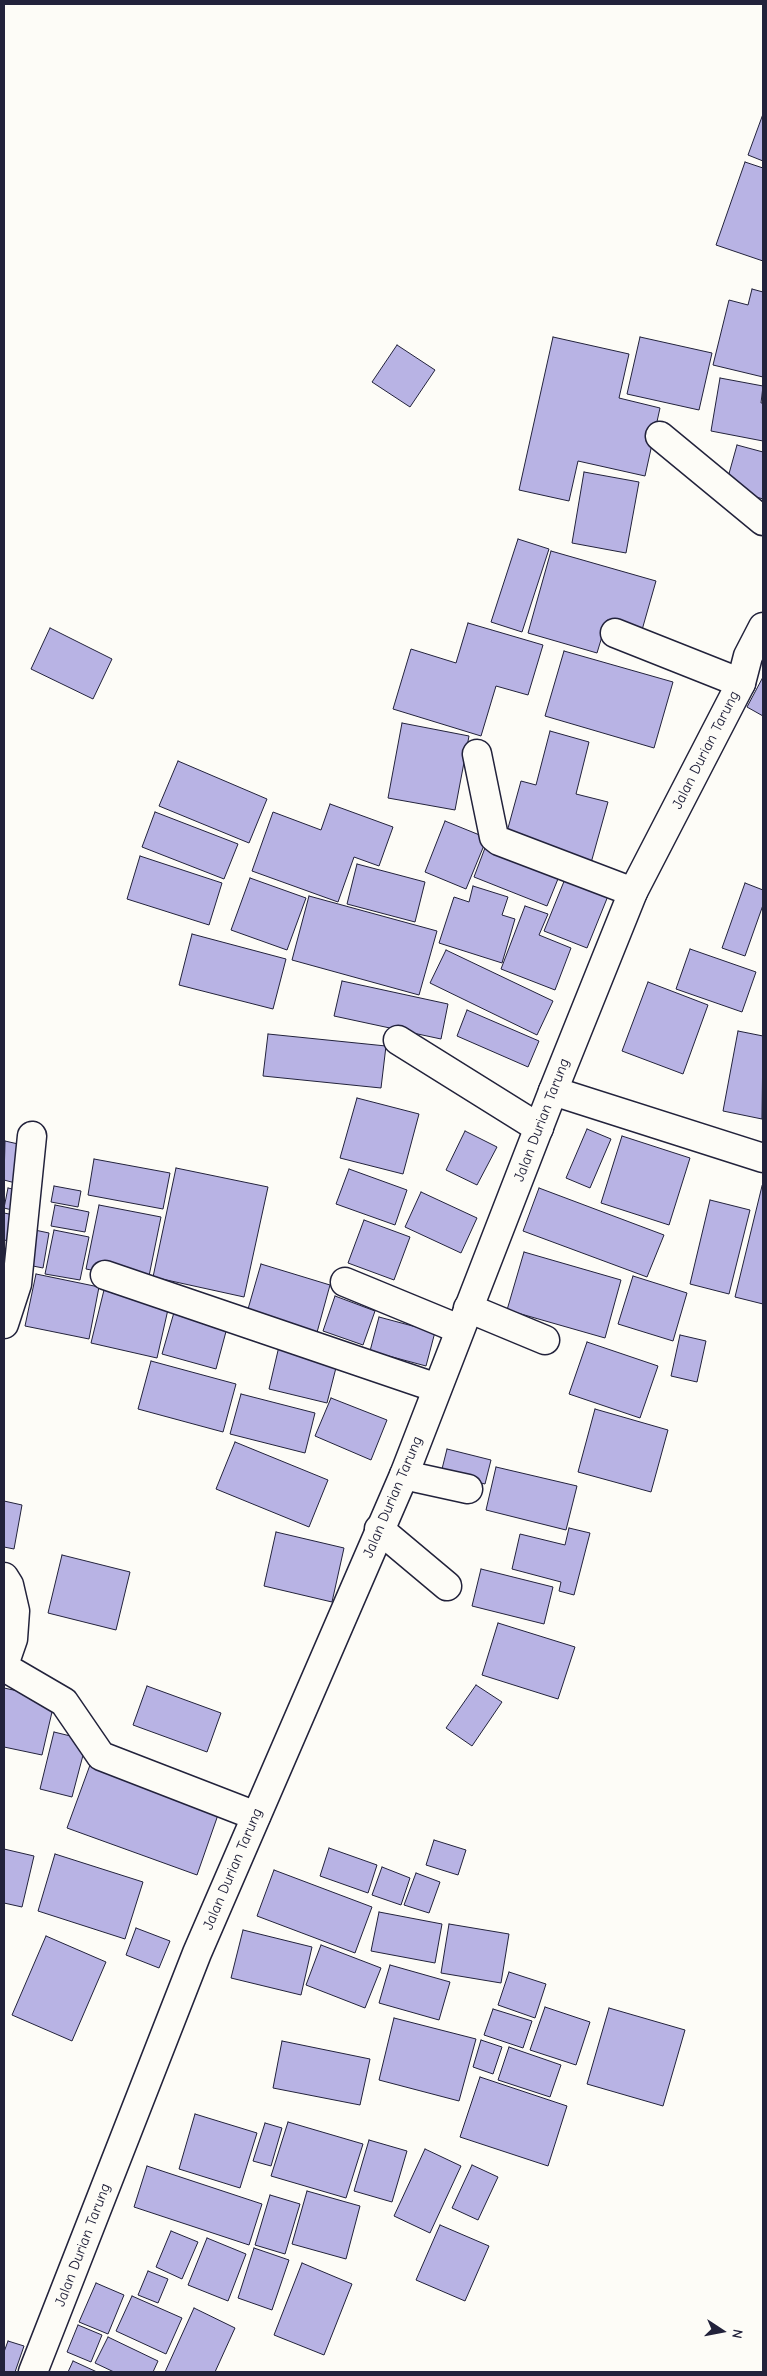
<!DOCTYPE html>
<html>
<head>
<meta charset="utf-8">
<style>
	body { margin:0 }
	#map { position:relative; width:767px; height:2376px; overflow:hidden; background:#fdfcf7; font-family:"Comic Neue",sans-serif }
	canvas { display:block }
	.frame { position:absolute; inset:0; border:5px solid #22223b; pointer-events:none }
	.north { position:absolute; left:697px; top:2306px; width:50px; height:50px; -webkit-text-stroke:4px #fdfcf7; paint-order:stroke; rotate:101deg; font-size:14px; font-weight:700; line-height:20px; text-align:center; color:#22223b }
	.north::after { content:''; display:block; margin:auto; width:18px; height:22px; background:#22223b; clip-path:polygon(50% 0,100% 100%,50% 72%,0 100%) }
</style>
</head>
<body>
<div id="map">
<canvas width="767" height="2376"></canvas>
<div class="frame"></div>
<div class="north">N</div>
</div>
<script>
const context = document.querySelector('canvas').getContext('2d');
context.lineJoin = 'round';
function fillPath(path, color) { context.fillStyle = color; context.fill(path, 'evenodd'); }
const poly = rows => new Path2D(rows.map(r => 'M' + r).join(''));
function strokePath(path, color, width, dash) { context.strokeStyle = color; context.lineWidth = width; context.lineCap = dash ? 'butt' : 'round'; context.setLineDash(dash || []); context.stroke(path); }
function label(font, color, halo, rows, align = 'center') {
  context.font = font + ' "Comic Neue",sans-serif'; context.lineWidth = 5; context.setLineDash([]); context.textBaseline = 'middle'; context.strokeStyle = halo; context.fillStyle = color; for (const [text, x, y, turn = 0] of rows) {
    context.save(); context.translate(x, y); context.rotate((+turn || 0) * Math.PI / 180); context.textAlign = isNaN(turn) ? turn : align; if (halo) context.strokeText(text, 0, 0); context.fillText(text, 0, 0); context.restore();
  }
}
const building = poly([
	[763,114,763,161,748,155,763,114],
	[745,162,763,168,763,261,716,245,745,162],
	[752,289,763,292,763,377,713,365,729,300,748,305,752,289],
	[553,337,629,354,619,398,660,408,645,476,578,461,569,501,519,490,553,337],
	[640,337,712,353,699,410,627,394,640,337],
	[397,345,435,370,410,407,372,382,397,345],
	[720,378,763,386,761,403,763,403,763,441,711,431,720,378],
	[737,445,763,452,763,499,725,488,737,445],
	[584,472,639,482,626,553,572,543,584,472],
	[518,539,549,549,522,632,491,622,518,539],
	[551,551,656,581,642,630,607,620,597,653,528,633,551,551],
	[468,623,543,645,528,695,496,686,481,736,393,709,411,649,456,663,468,623],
	[50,628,112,659,93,699,31,669,50,628],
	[564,651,673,682,654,748,545,716,564,651],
	[763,677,763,716,747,707,763,677],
	[402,723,469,736,455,810,388,798,402,723],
	[550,731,589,742,576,794,608,802,591,863,505,839,521,781,536,785,550,731],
	[178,761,267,799,249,843,159,806,178,761],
	[330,804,393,827,379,866,354,857,338,902,252,871,273,812,321,830,330,804],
	[155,812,238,844,224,879,142,847,155,812],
	[445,821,487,838,466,889,425,872,445,821],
	[488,840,562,869,547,906,474,877,488,840],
	[140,856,222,883,209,925,127,899,140,856],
	[357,864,425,882,415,922,347,904,357,864],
	[567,874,610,891,587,948,544,931,567,874],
	[250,878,306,898,287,950,231,930,250,878],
	[745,883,763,890,763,905,745,956,722,948,745,883],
	[473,886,508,897,502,915,515,919,502,963,439,943,454,897,469,902,473,886],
	[309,896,437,931,419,995,292,960,309,896],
	[525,906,548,914,539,935,571,948,555,990,501,969,525,906],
	[192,934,286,959,273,1009,179,985,192,934],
	[690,949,756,972,742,1012,676,989,690,949],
	[446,950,553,1001,537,1035,430,983,446,950],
	[342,981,448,1004,441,1039,334,1016,342,981],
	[648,982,708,1005,683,1074,622,1051,648,982],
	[467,1010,539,1041,528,1067,457,1036,467,1010],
	[738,1031,763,1036,762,1119,723,1111,738,1031],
	[268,1034,386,1046,381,1088,263,1076,268,1034],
	[357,1098,419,1114,403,1174,340,1158,357,1098],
	[587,1129,611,1139,590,1188,566,1178,587,1129],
	[465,1131,497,1147,477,1185,446,1170,465,1131],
	[622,1136,690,1158,669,1225,601,1203,622,1136],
	[5,1141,27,1146,19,1184,4,1180,5,1141],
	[94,1159,170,1173,163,1209,88,1195,94,1159],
	[176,1168,268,1187,244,1297,153,1277,176,1168],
	[349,1169,407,1190,395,1225,336,1204,349,1169],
	[54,1186,81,1191,78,1207,51,1202,54,1186],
	[762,1186,763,1187,763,1304,735,1297,762,1186],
	[8,1188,25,1192,20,1212,4,1208,8,1188],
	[539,1188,664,1235,647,1277,523,1231,539,1188],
	[421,1192,477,1218,461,1253,405,1227,421,1192],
	[710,1200,750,1210,729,1294,690,1284,710,1200],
	[55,1205,89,1212,85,1232,51,1226,55,1205],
	[99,1205,161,1217,148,1281,86,1269,99,1205],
	[4,1213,19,1216,14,1242,4,1240,4,1213],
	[364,1220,410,1237,394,1280,348,1263,364,1220],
	[30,1229,49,1233,43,1268,23,1264,30,1229],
	[54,1230,89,1237,80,1280,45,1274,54,1230],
	[524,1252,621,1280,605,1338,507,1310,524,1252],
	[261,1264,330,1285,316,1336,246,1316,261,1264],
	[36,1274,99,1287,89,1339,25,1326,36,1274],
	[633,1276,687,1293,673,1341,618,1324,633,1276],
	[104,1290,169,1305,157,1358,91,1343,104,1290],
	[335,1296,375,1311,363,1345,323,1331,335,1296],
	[175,1309,228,1324,216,1369,162,1354,175,1309],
	[379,1317,435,1332,426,1366,370,1351,379,1317],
	[680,1335,706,1341,697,1382,671,1376,680,1335],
	[280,1342,339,1356,327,1403,269,1389,280,1342],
	[587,1342,658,1366,640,1418,569,1394,587,1342],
	[151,1361,236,1384,223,1432,138,1409,151,1361],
	[241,1394,315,1413,305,1453,230,1434,241,1394],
	[331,1398,387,1420,371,1460,315,1436,331,1398],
	[595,1409,668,1430,651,1492,578,1472,595,1409],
	[235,1442,328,1480,309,1527,216,1489,235,1442],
	[447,1449,491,1460,485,1484,441,1473,447,1449],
	[496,1467,577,1486,566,1530,486,1510,496,1467],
	[4,1501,22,1505,14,1549,4,1547,4,1501],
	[569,1528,590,1533,574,1595,559,1591,561,1582,512,1569,520,1534,565,1545,569,1528],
	[276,1532,344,1548,332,1602,264,1586,276,1532],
	[62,1555,130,1572,116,1630,48,1613,62,1555],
	[481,1569,553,1587,544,1624,472,1606,481,1569],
	[498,1623,575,1647,558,1699,482,1675,498,1623],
	[476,1685,502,1702,472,1746,446,1728,476,1685],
	[147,1686,221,1713,207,1752,133,1725,147,1686],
	[4,1688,55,1699,42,1755,4,1747,4,1688],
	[54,1732,87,1740,72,1797,40,1789,54,1732],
	[90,1765,219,1812,197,1875,67,1828,90,1765],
	[434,1840,466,1850,458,1875,426,1865,434,1840],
	[329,1848,377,1865,368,1893,320,1876,329,1848],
	[4,1849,34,1856,22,1907,4,1903,4,1849],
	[55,1854,143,1882,125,1939,38,1911,55,1854],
	[382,1867,410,1878,401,1905,372,1895,382,1867],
	[274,1870,372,1907,355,1953,257,1916,274,1870],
	[416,1873,440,1882,429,1913,404,1905,416,1873],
	[379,1912,442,1924,435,1963,371,1951,379,1912],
	[449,1924,509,1934,501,1983,441,1973,449,1924],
	[136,1928,170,1941,159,1968,126,1955,136,1928],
	[243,1930,312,1947,301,1995,231,1978,243,1930],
	[46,1936,106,1962,72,2041,12,2015,46,1936],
	[321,1945,381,1968,365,2008,306,1985,321,1945],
	[390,1965,450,1982,439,2020,379,2003,390,1965],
	[509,1972,546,1984,535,2018,498,2005,509,1972],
	[545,2007,590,2022,576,2065,530,2050,545,2007],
	[609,2008,685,2030,663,2106,587,2084,609,2008],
	[493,2009,532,2021,523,2048,484,2035,493,2009],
	[394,2018,476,2039,459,2101,379,2080,394,2018],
	[481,2040,502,2047,493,2074,473,2067,481,2040],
	[282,2041,370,2059,360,2105,273,2088,282,2041],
	[509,2047,561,2065,550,2097,498,2080,509,2047],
	[480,2077,567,2106,548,2166,460,2137,480,2077],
	[195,2114,257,2133,240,2188,179,2169,195,2114],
	[288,2122,363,2144,346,2198,271,2176,288,2122],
	[265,2123,282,2128,271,2166,253,2161,265,2123],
	[369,2140,407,2151,392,2202,354,2191,369,2140],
	[425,2149,461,2166,430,2233,394,2216,425,2149],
	[472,2165,498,2177,478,2220,452,2208,472,2165],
	[147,2166,262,2204,249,2245,134,2207,147,2166],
	[307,2191,360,2206,346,2259,292,2244,307,2191],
	[270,2195,300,2204,285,2254,255,2245,270,2195],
	[440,2225,489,2246,465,2301,416,2280,440,2225],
	[171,2231,198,2242,182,2279,156,2267,171,2231],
	[207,2238,246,2254,228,2301,188,2285,207,2238],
	[254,2248,289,2260,272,2310,238,2298,254,2248],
	[302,2263,352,2284,324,2355,274,2335,302,2263],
	[148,2271,168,2279,158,2303,138,2295,148,2271],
	[96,2283,124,2295,108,2334,79,2322,96,2283],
	[132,2296,182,2318,166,2354,116,2331,132,2296],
	[194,2308,235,2328,215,2372,165,2372,194,2308],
	[78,2325,102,2335,91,2362,67,2352,78,2325],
	[108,2337,158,2361,153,2372,114,2372,95,2363,108,2337],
	[8,2341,24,2346,15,2372,4,2372,4,2352,8,2341],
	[73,2361,97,2372,68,2372,73,2361]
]);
const street = poly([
	[660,436,763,521],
	[615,633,741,683],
	[477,754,494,837,499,841,633,892],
	[398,1040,539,1128],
	[553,1091,763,1158],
	[105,1275,437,1388],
	[345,1282,459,1329],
	[468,1308,545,1340],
	[4,1324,17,1284,32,1136],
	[404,1475,468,1489],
	[379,1529,447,1586],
	[4,1577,9,1585,15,1611,13,1639,4,1665],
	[4,1667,64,1702,101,1756,256,1816]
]);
const secondary = poly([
	[33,2372,197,1953,404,1475,553,1091,633,892,741,683,748,656,763,627]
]);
const streetNames = [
	["Jalan Durian Tarung",706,750,-63],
	["Jalan Durian Tarung",542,1120,-69],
	["Jalan Durian Tarung",393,1497,-67],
	["Jalan Durian Tarung",233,1869,-67],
	["Jalan Durian Tarung",83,2245,-69]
];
fillPath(building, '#b8b3e4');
strokePath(building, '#22223b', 1);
strokePath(street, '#22223b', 31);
strokePath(secondary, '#22223b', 31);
strokePath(street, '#fdfcf7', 28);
strokePath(secondary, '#fdfcf7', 28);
label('15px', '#22223b', '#fdfcf7', streetNames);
</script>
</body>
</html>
